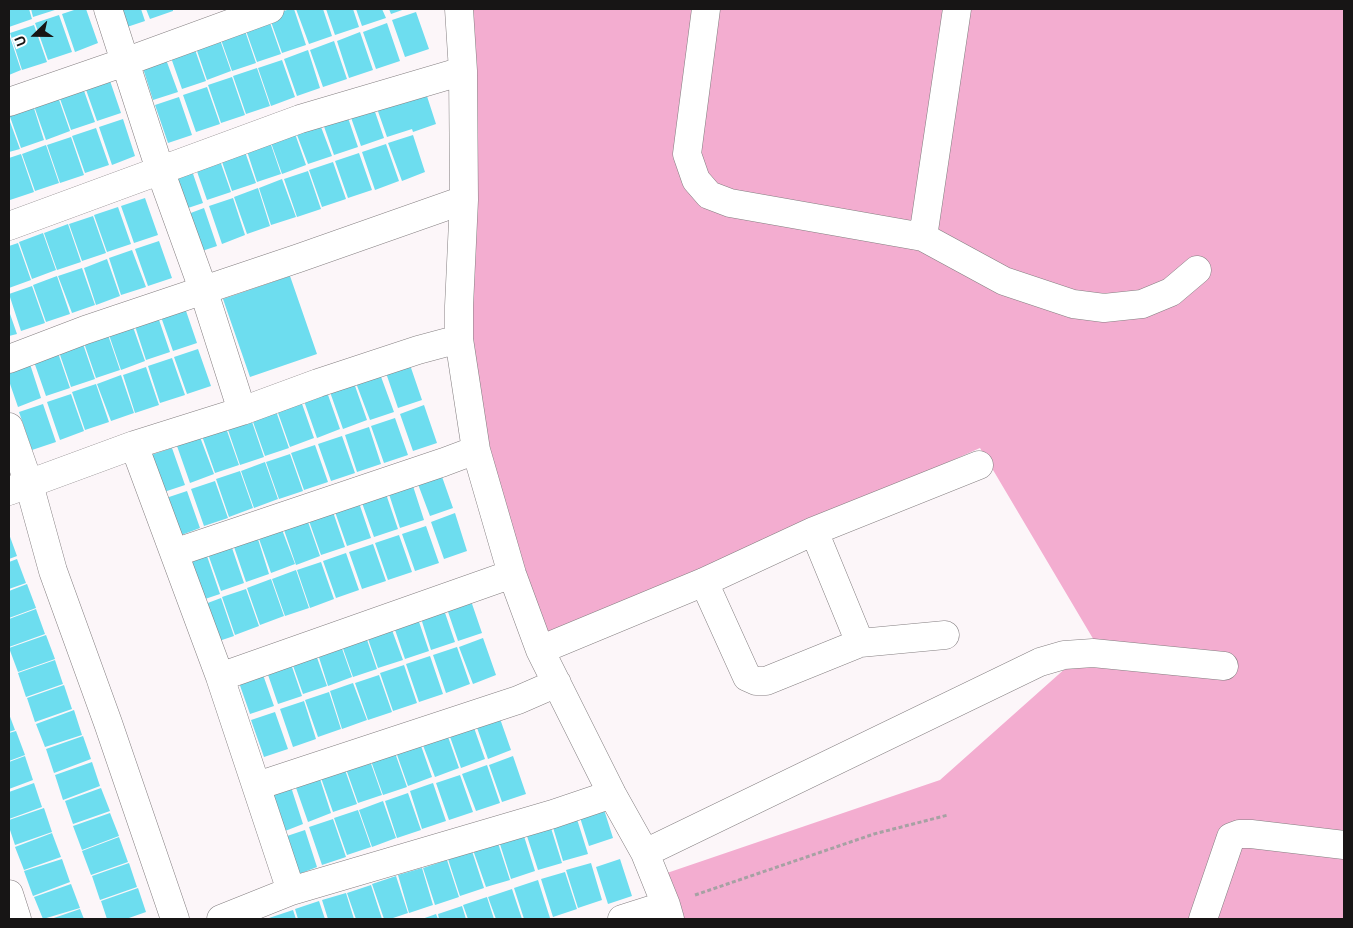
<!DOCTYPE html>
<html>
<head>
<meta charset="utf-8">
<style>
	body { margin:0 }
	#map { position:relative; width:1353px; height:928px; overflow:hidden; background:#fcf6f9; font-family:Figtree,sans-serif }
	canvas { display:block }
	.frame { position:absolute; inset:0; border:10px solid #171515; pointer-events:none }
	.north { position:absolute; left:10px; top:10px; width:50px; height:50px; -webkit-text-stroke:4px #fff; paint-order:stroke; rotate:248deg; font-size:14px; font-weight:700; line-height:20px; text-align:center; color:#171515 }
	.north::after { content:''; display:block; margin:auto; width:18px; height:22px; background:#171515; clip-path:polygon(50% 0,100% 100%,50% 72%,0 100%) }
</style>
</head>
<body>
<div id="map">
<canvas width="1353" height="928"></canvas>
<div class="frame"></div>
<div class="north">U</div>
</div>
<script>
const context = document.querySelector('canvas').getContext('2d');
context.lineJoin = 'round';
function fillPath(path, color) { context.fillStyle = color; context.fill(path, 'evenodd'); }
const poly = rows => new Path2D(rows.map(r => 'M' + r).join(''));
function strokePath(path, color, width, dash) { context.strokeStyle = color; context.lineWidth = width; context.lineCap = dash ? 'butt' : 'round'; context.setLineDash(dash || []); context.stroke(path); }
const green = poly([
	[456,9,1344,9,1344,919,683,919,664,874,940,780,1095,642,980,448,546,642,457,392]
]);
const building = poly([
	[9,9,29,9,32,19,9,27],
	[31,9,58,9,33,17],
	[77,9,86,9,98,43,75,52,62,14],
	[114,9,141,9,145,21,121,29],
	[146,9,173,9,173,11,150,19],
	[290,9,294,9,306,45,282,53,269,16],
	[296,9,323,9,332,36,309,44],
	[326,9,353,9,359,27,335,35],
	[356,9,382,9,386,18,362,26],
	[389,9,405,9,391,14],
	[416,12,429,49,405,57,392,20],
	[59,15,72,52,48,60,35,23],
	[268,17,281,54,257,62,244,25],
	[387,23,400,61,376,69,363,32],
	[34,25,47,62,22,70,10,33],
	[243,25,256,63,232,71,219,34],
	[360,32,373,70,349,78,337,41],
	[9,34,21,70,9,75],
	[218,34,231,71,207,80,194,42],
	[334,41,347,79,323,87,310,50],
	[193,44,206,81,182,89,169,52],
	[308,50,320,88,297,96,284,59],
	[164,54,178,92,153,100,141,62],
	[282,60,295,97,271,106,258,68],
	[257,68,270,106,246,114,233,76],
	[108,75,121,113,97,121,84,84],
	[232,77,245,115,221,123,208,85],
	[82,85,95,122,71,130,58,93],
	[207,87,220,124,196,132,183,95],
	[424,87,436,124,413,132,412,129,387,137,374,100],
	[57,94,70,131,46,140,33,103],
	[179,97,192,135,168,143,155,105],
	[371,100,384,138,361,146,348,109],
	[32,102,44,140,21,148,9,114],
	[345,109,358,147,334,155,321,118],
	[9,119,20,149,9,152],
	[123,119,135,156,112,165,99,127],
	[318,119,332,156,308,164,294,127],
	[96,128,109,165,85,173,72,136],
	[293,128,306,165,282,174,269,137],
	[413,135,425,172,402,181,388,143],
	[268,136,281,174,257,182,245,145],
	[71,137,84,175,60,183,47,145],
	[386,144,399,181,375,190,362,152],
	[46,145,59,183,35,191,22,154],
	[243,146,256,183,232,191,219,153],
	[359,153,372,190,348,198,335,161],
	[21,154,34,192,10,200,9,158],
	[218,155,231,192,207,200,194,163],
	[333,162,346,199,322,207,309,170],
	[190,165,203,203,179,211,166,173],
	[308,171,321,209,297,217,284,179],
	[282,179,296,217,271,225,259,188],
	[258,188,270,226,247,234,234,197],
	[145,198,158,235,134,243,121,206],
	[233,198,245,235,222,244,209,206],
	[118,207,131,244,107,252,94,215],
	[204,208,217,246,193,254,180,217],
	[93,216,106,253,82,261,69,224],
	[68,224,81,262,57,270,44,233],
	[43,233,56,270,32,279,19,242],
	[159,241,172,278,148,286,135,249],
	[18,243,31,280,9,288,9,246],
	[132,250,146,287,121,295,109,258],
	[107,259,120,296,96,305,84,268],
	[82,268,95,305,72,313,58,276],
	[57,276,70,314,46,322,33,285],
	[290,276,317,354,250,377,223,299],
	[32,286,45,323,21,331,9,294],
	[184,305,197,343,173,351,160,314],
	[9,311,17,334,9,336],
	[157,314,170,352,146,360,134,323],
	[132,324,145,361,121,370,108,332],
	[107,332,120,370,96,378,83,340],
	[82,341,95,379,71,387,58,349],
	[198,349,211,386,187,394,174,357],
	[57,350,70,388,46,396,33,359],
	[172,358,185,395,160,403,148,366],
	[29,361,41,398,18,407,9,381,9,368],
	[409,362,422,400,398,408,385,370],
	[146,367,159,405,135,413,123,375],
	[380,374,394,412,370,420,356,383],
	[121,375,134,413,111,421,97,384],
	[354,383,367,420,343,429,330,392],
	[96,384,109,422,85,430,72,392],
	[327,392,340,429,317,438,304,401],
	[71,394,84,431,60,440,47,402],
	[301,401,314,438,290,447,277,410],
	[43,404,56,442,32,450,19,412],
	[424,405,437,443,413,451,400,414],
	[276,411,289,448,265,456,252,419],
	[395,418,408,455,384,463,371,426],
	[251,419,264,457,240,465,227,427],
	[369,427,381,464,357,472,345,435],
	[226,428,239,465,215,473,202,436],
	[342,436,355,473,331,481,318,444],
	[200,437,214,474,190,483,177,446],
	[315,445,328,482,304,490,291,453],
	[172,448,185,485,161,493,148,456],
	[290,454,303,491,279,499,266,462],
	[265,462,278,499,254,508,241,471],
	[240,471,253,508,229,517,216,479],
	[440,471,453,508,430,516,416,479],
	[215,481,228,518,204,526,191,489],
	[412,483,424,520,400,528,388,491],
	[187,491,200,528,176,537,163,499],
	[385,491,398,529,374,537,361,500],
	[358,500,371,538,347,546,334,509],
	[332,509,345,547,321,555,308,518],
	[455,513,467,551,444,559,431,522],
	[307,519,320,556,296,565,283,527],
	[426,526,439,563,415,571,402,534],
	[281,527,295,564,271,573,258,536],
	[9,534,17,556,9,559],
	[399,535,412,572,388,580,375,543],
	[257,536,269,574,246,582,233,544],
	[373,544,386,581,362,589,349,552],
	[231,545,244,583,221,591,208,554],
	[346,553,359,590,336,598,323,561],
	[207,556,220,594,196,602,183,565],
	[17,559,26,583,9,589,9,562],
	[321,562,334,599,310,608,297,570],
	[296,570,309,608,285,616,272,579],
	[271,579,284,616,260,625,247,588],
	[27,584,36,608,9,618,9,591],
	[246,589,259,626,235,635,222,597],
	[469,595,482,633,458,641,445,603],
	[221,598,234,636,210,644,197,607],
	[442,604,455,642,431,650,419,612],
	[36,609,45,634,9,647,9,619],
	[416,613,429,651,405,659,392,621],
	[389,622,403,660,378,668,365,630],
	[364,631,377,669,353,677,340,640],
	[46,635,55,659,18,672,9,648],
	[483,638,496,675,473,684,459,647],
	[339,640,352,677,328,686,316,648],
	[457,647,470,684,446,693,433,655],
	[314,649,327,686,303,694,290,657],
	[430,656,443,694,419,702,406,664],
	[289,658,302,696,278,704,265,666],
	[55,660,63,684,26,697,18,673],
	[404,665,417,703,393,711,380,673],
	[261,669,274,706,250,714,237,677],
	[379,675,392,712,368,720,355,683],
	[353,683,367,720,342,729,330,691],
	[64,685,72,709,35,722,27,698],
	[329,692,341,729,318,737,305,700],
	[304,701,316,739,293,747,280,709],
	[74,710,82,735,45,747,36,724],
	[275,712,288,749,264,757,251,720],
	[498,713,511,750,488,759,475,722],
	[9,714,15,730,9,732],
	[472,722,485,759,461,768,448,731],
	[16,731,25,755,9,761,9,733],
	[446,731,459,768,435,777,421,740],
	[83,736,91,759,54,773,46,749],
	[419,740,432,777,408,786,395,749],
	[394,750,407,787,383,795,370,758],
	[25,756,33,780,9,789,9,762],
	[513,756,526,794,502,802,489,765],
	[369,758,382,795,358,803,345,766],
	[92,762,100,786,63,800,55,775],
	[487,765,500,803,476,811,462,774],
	[344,767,357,804,333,812,320,775],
	[460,775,473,812,449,820,436,783],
	[319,776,331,813,308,822,295,785],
	[34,783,42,807,9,819,9,792],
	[433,783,446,821,422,829,410,791],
	[291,787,303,824,280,833,267,795],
	[101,788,110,811,73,824,65,801],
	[408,793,421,830,397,838,385,801],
	[601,800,613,838,589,846,577,808],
	[383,801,396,838,372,847,359,810],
	[44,808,52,832,15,845,9,827,9,820],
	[358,810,371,847,347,855,334,818],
	[110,813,119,836,82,850,73,826],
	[576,816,588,854,563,861,552,824],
	[333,819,346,857,322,865,309,827],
	[550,825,562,863,538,870,526,833],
	[305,830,317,867,294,876,281,838],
	[52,833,61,857,24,870,15,847],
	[523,833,535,871,511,879,499,841],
	[119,837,128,862,91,875,82,851],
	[498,843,510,880,486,887,473,850],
	[472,851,484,888,460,896,448,859],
	[62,859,70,882,33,896,24,871],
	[620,859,632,896,608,904,596,867],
	[447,860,459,897,435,905,423,868],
	[129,863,137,887,100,900,92,876],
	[591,863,602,900,578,908,566,870],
	[422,868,433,905,409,913,398,875],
	[565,872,577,909,553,917,541,879],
	[396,876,408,913,390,919,384,919,372,884],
	[538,880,550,918,545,919,524,919,514,888],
	[71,884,80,908,43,919,34,897],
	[371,885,382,919,356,919,347,893],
	[138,888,146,912,126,919,107,919,101,901],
	[512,889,522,919,496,919,488,897],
	[346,893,354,919,328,919,322,900],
	[487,897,494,919,468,919,463,905],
	[319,901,325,919,298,919,295,909],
	[462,906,466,919,439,919,438,914],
	[80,909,84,919,51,919],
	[293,910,296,919,270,919,269,918],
	[436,914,438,919,422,919]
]);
const path = poly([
	[695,895,874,834,948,815]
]);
const minor = poly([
	[108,9,160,170,203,289,242,411],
	[459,9,463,71,464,200,459,306,459,339,476,450,512,574,540,650,612,794,645,853,666,905,670,919],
	[706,9,687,154,696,180,709,195,730,203,923,237,1004,281,1073,304,1104,308,1142,304,1171,292,1197,270],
	[9,102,125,62,270,9],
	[9,226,300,119,463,71],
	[923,237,957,9],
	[9,359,85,330,299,258,464,200],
	[9,427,29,484,53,571,108,723,175,919],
	[134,445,220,677,291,891],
	[9,491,134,445,242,411,318,383,418,350,459,339],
	[814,531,860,643],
	[174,553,444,462,476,450],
	[704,582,747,677,756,681,766,681,860,643,945,635],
	[540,650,704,582,814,531,979,465],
	[220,677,512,574],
	[257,786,518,700,557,683],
	[645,853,1040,662,1064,655,1093,653,1224,666],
	[9,894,17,919],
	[221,919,291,891,553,814,612,794],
	[622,919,666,905],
	[1203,919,1231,837,1239,834,1251,834,1344,845]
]);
fillPath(green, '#f3add0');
fillPath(building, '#6dddef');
strokePath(minor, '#847f81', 29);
strokePath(path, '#a6a1a3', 3, [4, 2.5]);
strokePath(minor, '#fff', 28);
</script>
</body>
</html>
